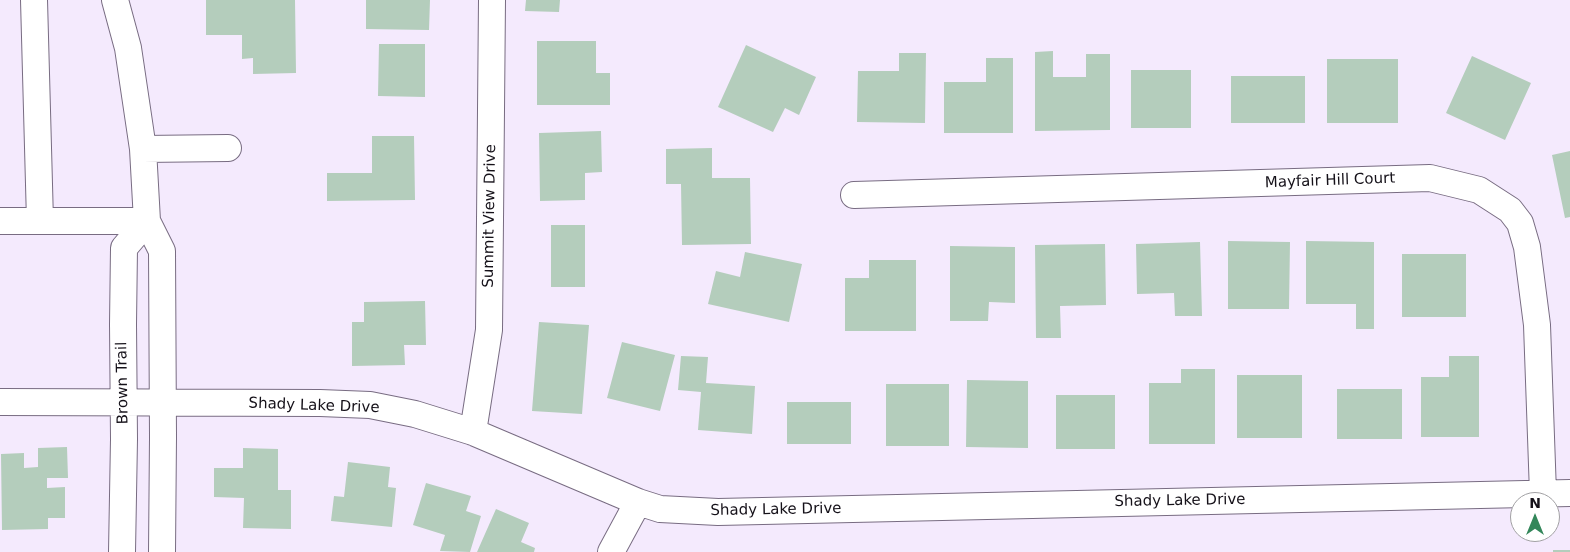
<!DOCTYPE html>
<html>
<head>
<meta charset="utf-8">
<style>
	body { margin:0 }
	#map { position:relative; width:1570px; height:552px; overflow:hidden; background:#f4eafd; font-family:"DejaVu Sans",sans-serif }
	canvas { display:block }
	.north { position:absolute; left:1510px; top:492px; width:50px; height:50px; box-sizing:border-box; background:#fff; border:1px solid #a1a0a3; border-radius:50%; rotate:0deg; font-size:14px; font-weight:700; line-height:20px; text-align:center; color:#151119 }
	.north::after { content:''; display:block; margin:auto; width:18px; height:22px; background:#33875a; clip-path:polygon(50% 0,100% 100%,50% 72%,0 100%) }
</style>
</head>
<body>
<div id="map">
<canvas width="1570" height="552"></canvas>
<div class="north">N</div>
</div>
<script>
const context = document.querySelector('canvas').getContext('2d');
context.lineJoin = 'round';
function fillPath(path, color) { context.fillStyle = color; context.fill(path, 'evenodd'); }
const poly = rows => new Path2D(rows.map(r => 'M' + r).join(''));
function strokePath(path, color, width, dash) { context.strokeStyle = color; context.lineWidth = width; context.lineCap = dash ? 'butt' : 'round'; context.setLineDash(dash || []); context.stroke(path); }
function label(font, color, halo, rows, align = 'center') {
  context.font = font + ' "DejaVu Sans",sans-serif'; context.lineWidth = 5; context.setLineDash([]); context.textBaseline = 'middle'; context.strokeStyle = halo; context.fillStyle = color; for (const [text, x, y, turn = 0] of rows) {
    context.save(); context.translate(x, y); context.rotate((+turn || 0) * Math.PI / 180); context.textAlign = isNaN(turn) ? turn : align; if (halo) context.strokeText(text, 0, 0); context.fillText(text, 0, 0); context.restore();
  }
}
const building = poly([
	[206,0,295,0,296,73,253,74,253,58,242,59,242,35,206,35],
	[366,0,430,0,429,30,366,29],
	[526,0,560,0,559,12,525,11],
	[537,41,596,41,596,73,610,73,610,105,537,105],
	[379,44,425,44,425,97,378,96],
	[746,45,816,77,799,115,785,108,773,132,718,107],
	[1053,51,1053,77,1086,77,1086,54,1110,54,1110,130,1035,131,1035,52],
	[899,53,926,53,925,123,857,122,858,71,899,71],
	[1472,56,1531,83,1505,140,1446,113],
	[986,58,1013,58,1013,133,944,133,944,82,986,82],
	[1327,59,1398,59,1398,123,1327,123],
	[1131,70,1191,70,1191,128,1131,128],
	[1231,76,1305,76,1305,123,1231,123],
	[601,131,602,172,585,173,585,200,540,201,539,133],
	[372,136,414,136,415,200,327,201,327,173,372,173],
	[712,148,712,178,750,178,751,244,682,245,681,184,666,184,666,149],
	[1570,151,1570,217,1565,218,1552,155],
	[551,225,585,225,585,287,551,287],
	[1228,241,1290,242,1289,309,1228,309],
	[1306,241,1374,242,1374,329,1356,329,1356,304,1306,304],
	[1200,242,1202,316,1175,316,1174,293,1137,294,1136,244],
	[1105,244,1106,305,1060,306,1061,338,1036,338,1035,245],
	[950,246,1015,247,1015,303,989,302,988,321,950,321],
	[745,252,802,264,789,322,708,304,716,271,740,277],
	[1402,254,1466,254,1466,317,1402,317],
	[869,260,916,260,916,331,845,331,845,278,869,278],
	[425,301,426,345,404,345,405,365,352,366,352,322,364,322,364,302],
	[539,322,589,325,582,414,532,411],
	[622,342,675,355,660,411,607,398],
	[681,356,708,357,706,383,755,386,752,434,698,430,701,392,678,390],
	[1449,356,1479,356,1479,437,1421,437,1421,377,1449,377],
	[1181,369,1215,369,1215,444,1149,444,1149,383,1181,383],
	[1237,375,1302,375,1302,438,1237,438],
	[967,380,1028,381,1028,448,966,447],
	[886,384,949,384,949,446,886,446],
	[1337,389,1402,389,1402,439,1337,439],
	[1056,395,1115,395,1115,449,1056,449],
	[787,402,851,402,851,444,787,444],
	[67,447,68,478,47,478,47,488,65,487,65,518,48,518,48,529,2,530,1,454,24,453,24,468,38,467,38,448],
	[243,448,278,449,278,490,291,490,291,529,243,528,244,498,214,497,214,468,243,468],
	[348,462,390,467,388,487,396,488,392,527,331,521,334,496,344,497],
	[426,483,471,496,466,511,481,516,470,552,440,551,445,535,413,525],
	[496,509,529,523,521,542,535,548,534,552,477,552],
	[1553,550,1570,550,1570,552,1553,552]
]);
const minor = poly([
	[34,0,40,221],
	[115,0,128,48,143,149,147,221,162,251,163,437,162,552],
	[143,149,228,148],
	[854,195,1430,178,1479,190,1510,210,1520,223,1527,247,1537,325,1543,493],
	[0,221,147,221],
	[0,402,320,403,370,405,415,414,473,432,638,502,660,509,718,512,1570,493],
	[473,432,489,330,492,0],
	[122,552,124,439,123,324,124,248,147,221],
	[611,552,638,502]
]);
const streetNames = [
	["Mayfair Hill Court",1330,181,-2],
	["Summit View Drive",490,216,-89],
	["Brown Trail",123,383,-91],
	["Shady Lake Drive",314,406,2],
	["Shady Lake Drive",1180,501,-1],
	["Shady Lake Drive",776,510,-1]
];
fillPath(building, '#b4cdbc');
strokePath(minor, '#786c82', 28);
strokePath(minor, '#fff', 26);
label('15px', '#151119', '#fff', streetNames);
</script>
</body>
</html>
